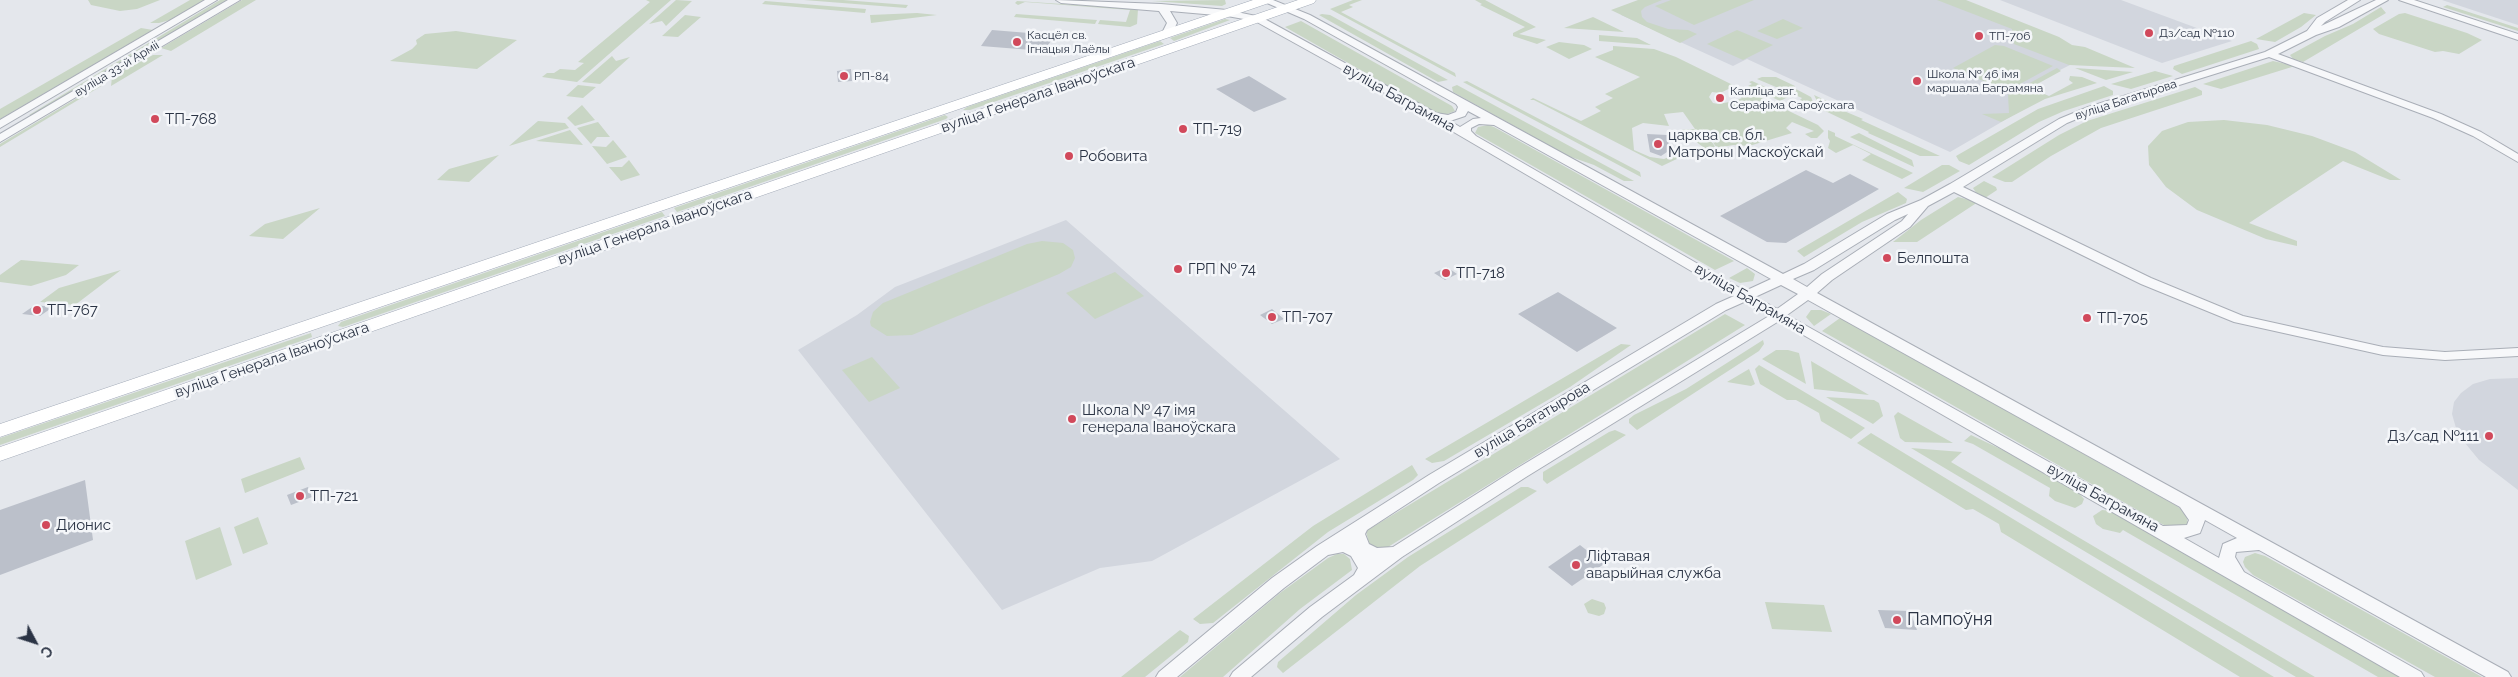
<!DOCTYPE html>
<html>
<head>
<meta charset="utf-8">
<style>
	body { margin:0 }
	#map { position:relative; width:2518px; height:677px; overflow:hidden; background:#e4e7ec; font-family:Raleway,sans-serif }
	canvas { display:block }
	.north { position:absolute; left:10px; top:617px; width:50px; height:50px; -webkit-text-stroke:4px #f4f6f9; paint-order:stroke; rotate:130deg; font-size:14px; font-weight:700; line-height:20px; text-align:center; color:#2b3445 }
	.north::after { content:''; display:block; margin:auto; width:18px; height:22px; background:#2b3445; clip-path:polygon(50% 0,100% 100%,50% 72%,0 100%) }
</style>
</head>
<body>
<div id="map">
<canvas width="2518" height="677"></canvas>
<div class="north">С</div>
</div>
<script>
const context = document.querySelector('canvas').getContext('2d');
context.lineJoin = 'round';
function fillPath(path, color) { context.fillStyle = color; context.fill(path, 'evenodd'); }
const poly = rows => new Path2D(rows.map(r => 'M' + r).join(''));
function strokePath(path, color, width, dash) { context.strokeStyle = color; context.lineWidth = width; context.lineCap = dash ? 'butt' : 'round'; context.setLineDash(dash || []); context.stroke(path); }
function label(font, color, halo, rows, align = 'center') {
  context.font = font + ' Raleway,sans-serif'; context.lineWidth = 5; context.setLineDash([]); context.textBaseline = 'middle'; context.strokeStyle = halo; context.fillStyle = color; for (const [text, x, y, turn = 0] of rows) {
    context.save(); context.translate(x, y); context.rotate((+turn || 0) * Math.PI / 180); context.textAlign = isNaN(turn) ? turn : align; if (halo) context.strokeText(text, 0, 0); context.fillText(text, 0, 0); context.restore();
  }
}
const built = poly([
	[1658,0,1940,0,2086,57,2012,94,2017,113,1950,152,1747,59,1733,66,1621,15],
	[2000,0,2121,0,2232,41,2162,63],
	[2442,0,2518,0,2518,25],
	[1066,220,1340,459,1152,561,1100,568,1002,610,798,350,857,315,895,287],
	[2518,378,2518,490,2479,460,2465,443,2456,428,2452,414,2454,402,2461,393,2473,384,2490,379]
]);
const green = poly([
	[88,0,160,0,137,9,120,11,91,5],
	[190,0,205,0,170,20,159,23,150,23],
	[220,0,227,0,32,115,29,115],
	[242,0,256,0,171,51,161,48],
	[646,0,671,0,577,82,542,77,547,73,554,73,560,69,575,70,584,63,578,62,650,2],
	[676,0,692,1,666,26,662,21,649,24],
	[804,0,843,0,908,5,906,8],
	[1225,0,1226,4,1222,6,1152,1],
	[1353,0,1362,0,1349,5,1353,7,1341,12,1455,73,1456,77,1330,9],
	[1475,0,1485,0,1536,27,1519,34,1546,40,1537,44,1513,36,1513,33,1525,27,1480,5,1482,4],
	[1638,0,1662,0,1645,7,1641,11,1642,17,1647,22,1668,29,1688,30,1697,34,1680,43,1611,10],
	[1671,0,1754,0,1694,25,1655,6],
	[1937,0,1966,0,2059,37,2072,45,2085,47,2135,68,2069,65,2014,44,2012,29],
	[765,1,866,9,865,13,762,4],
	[1017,1,1138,9,1137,24,1130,27,1098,24,1100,20,1126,22,1130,10,1025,2,1018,5,1015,3],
	[2447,5,2518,28,2518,31,2443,7],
	[2381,7,2386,13,2303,62,2293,59,2290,55,2325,36,2353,24],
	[917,13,937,15,871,23,870,15],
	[2304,13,2316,15,2301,27,2275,42,2256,39],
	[2405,13,2467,33,2482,40,2459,54,2443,51,2435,52,2379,34,2373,29,2399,14],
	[1016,14,1097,20,1095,24,1014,17],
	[1322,14,1330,15,1448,80,1438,82,1319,15],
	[685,15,701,17,678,37,662,36],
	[1593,17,1624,32,1564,28],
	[1225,19,1230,20,1174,41,1170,38],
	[1783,19,1803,28,1777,39,1757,31],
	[1301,21,1452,106,1455,111,1445,115,1434,112,1285,27],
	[141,28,153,30,0,119,0,109],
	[1737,30,1773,45,1743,60,1707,44],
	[456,31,517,40,477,69,390,61,412,49,417,44,416,40,425,34],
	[1599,35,1637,38,1651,45,1599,41],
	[1160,41,1164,44,970,110,963,110,967,107],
	[2251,41,2257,44,2259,49,2182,74,2173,69,2174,66],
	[1559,42,1584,45,1592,49,1569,59,1546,47],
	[1995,45,2004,46,2053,66,2007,91,1953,68],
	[1613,46,1654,49,1676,57,1735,86,1720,93,1712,92,1709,97,1713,103,1718,104,1735,101,1742,98,1736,94,1747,91,1818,125,1824,131,1817,138,1811,138,1805,134,1814,131,1792,122,1786,128,1792,133,1749,146,1733,145,1717,148,1701,126,1718,151,1712,154,1681,130,1695,129,1683,112,1664,114,1669,126,1643,123,1632,128,1634,150,1650,157,1664,159,1678,153,1700,152,1705,156,1683,156,1662,166,1534,100,1530,100,1533,98,1581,121,1601,111,1595,107,1613,98,1605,94,1640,77,1595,57,1613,50],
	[153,55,163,55,111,86,112,77],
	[612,56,616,61,630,57,600,84,582,82],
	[2273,61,2295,66,2221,89,2203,84],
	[2057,68,2061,71,2030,88,2049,96,2073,83,2069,80,2070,76,2082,77,2097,83,2045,99,2001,122,1982,114,2009,113,2008,95],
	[2075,68,2133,72,2106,80],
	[2155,71,2173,76,2131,89,2111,84],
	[1762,77,1776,77,1795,86,1794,88,1811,97,1815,107,1800,100,1802,98,1757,79],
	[1467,81,1640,172,1641,177,1463,82],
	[1752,81,1788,97,1780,101,1748,86,1752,84,1749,82],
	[104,82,103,85,0,147,0,144],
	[578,85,596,87,583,98,566,96],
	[1457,85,1634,181,1624,181,1594,165,1568,156,1453,92,1452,87],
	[2104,86,2113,91,2113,95,2064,111,2039,122,1969,165,1959,161,1956,156,2038,109],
	[2195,87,2202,91,2202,95,2101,128,2051,156,2012,182,2005,182,1992,177,2059,135,2087,121],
	[1814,95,1827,101,1825,103,1863,119,1861,120,1940,156,1920,156,1868,133,1869,132,1821,109],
	[582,105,595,120,575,126,567,118],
	[945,115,948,117,946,119,677,212,674,208],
	[2224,120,2267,125,2312,136,2355,152,2401,180,2390,180,2343,161,2249,223,2297,241,2297,246,2266,239,2197,210,2166,187,2149,165,2148,146,2162,131,2188,122],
	[538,121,565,123,569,128,509,146],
	[598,122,610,137,597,137,591,144,577,128],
	[1488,125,1494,127,1734,261,1715,270,1475,133,1478,127],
	[570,130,583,145,536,141],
	[1828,130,1835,133,1835,136,1913,173,1902,179,1862,160,1871,154,1853,145,1836,153,1828,148,1830,141,1828,138],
	[1859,133,1912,160,1914,167,1850,137],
	[613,140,627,157,607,164,592,146,606,147],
	[499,155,469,182,437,180,449,169],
	[629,160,640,175,621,181,609,167,622,167],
	[1942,165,1949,165,1960,171,1923,192,1904,188],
	[1984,181,1996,187,1997,190,1985,198,1977,194,1973,188],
	[1898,192,1907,199,1906,203,1862,222,1804,257,1797,251],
	[1958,197,1978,202,1917,242,1893,242,1921,220],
	[320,208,283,239,249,236,265,224],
	[662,212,665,216,343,327,338,326,341,322],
	[1042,241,1063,243,1073,250,1075,258,1071,267,1059,274,912,335,887,336,871,326,870,322,873,312,883,303,1027,244],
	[21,260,79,265,66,275,31,286,0,282,0,275],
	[1747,268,1755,274,1753,281,1740,283,1729,278],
	[121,270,75,305,40,302,59,288],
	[1115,272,1144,296,1095,319,1066,293],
	[1811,310,1821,310,1831,314,1814,326,1806,317],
	[1725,314,1745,325,1388,547,1378,548,1369,544,1366,531],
	[1840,318,2177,506,2186,513,2188,524,2184,526,2170,528,2162,524,1822,331],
	[311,333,312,337,307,339,0,445,0,438],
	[1763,340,1764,344,1759,351,1637,430,1629,423,1629,419,1634,415,1686,389],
	[1621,344,1631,345,1570,387,1444,461,1432,463,1425,459],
	[1776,350,1788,350,1799,353,1806,384,1762,359],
	[872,357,900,388,869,402,842,370],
	[1811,361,1869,395,1814,389],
	[1759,365,1865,428,1851,439,1821,421,1819,413,1796,400,1787,400,1760,384,1755,369],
	[1749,369,1755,384,1751,386,1727,382],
	[1826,397,1874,400,1879,403,1883,416,1873,424],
	[1898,412,1953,443,1905,442,1900,438,1894,416],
	[1615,430,1626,435,1547,484,1543,480,1543,472,1609,432],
	[1871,433,2274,677,2240,677,2001,532,1999,524,1973,509,1966,510,1857,443],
	[1971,435,2005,451,2078,492,2084,499,2082,504,2075,508,2055,501,2049,496,2050,488,1973,444,1964,441],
	[1911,448,1962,452,1951,462,2315,677,2296,677],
	[300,457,305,469,245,493,241,479],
	[1412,465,1418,475,1413,480,1328,532,1213,623,1200,624,1193,619,1313,526],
	[1521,487,1528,487,1537,491,1420,566,1283,673,1277,667,1278,662,1356,595,1408,557],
	[2102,510,2112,511,2400,677,2378,677,2123,530,2120,533,2103,529,2096,524,2093,516],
	[258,517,268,544,243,554,234,527],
	[220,527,232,565,196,580,185,541],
	[2255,553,2265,556,2482,677,2435,677,2253,575,2245,567,2243,562,2245,557],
	[1337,554,1344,554,1350,559,1352,570,1300,609,1223,677,1180,677,1280,593,1328,558],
	[1592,599,1604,603,1606,608,1604,614,1599,616,1588,613,1584,604],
	[1765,602,1824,605,1832,632,1772,629],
	[1180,630,1189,636,1188,642,1145,677,1121,677]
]);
const building = poly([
	[992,30,1041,34,1055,35,1044,51,981,46],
	[851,69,852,81,838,82,837,71],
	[1249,76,1287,99,1254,112,1216,89],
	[1647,134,1667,135,1670,150,1661,156,1650,152],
	[1806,170,1833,183,1850,174,1879,189,1786,243,1767,242,1720,216],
	[1447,267,1457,274,1445,280,1434,273],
	[1558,292,1607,322,1617,328,1577,352,1518,314],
	[35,305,53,307,40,316,22,314],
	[1272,309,1284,319,1272,324,1260,315],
	[85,480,93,540,0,575,0,510],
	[308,487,312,497,291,505,287,495],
	[1580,545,1604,564,1572,586,1548,567],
	[1878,610,1910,611,1917,630,1885,628]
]);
const minor = poly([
	[205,0,217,0,0,128,0,120,205,0],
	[228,0,240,0,0,142,0,134,228,0],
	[1056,0,1161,4,1227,10,1261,17,1436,113,1448,115,1456,112,1458,107,1456,104,1304,19,1260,0,1273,0,1310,15,1783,274,1804,264,1887,214,1921,200,1950,184,2059,119,2088,107,2265,52,2307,31,2317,18,2348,0,2360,0,2325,22,2321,26,2376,0,2388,0,2339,27,2316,35,2278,54,2441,114,2481,132,2518,154,2518,162,2473,136,2433,118,2269,57,2096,111,2067,123,1963,187,2151,278,2243,316,2383,347,2445,352,2518,348,2518,356,2445,360,2383,355,2234,322,2141,284,1954,192,1928,206,1910,227,1832,280,1817,293,2508,672,2511,677,2486,677,2259,550,2236,552,2235,557,2244,572,2421,672,2424,677,2400,677,1779,321,1526,477,1402,557,1322,617,1251,677,1230,677,1233,672,1310,607,1354,575,1358,568,1351,556,1343,552,1328,555,1284,588,1177,677,1156,677,1159,672,1272,578,1317,546,1429,475,1716,304,1734,296,1428,117,1255,21,1227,16,1170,11,1177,23,1171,35,1167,36,1162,33,1167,23,1159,11,1061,3,1056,0],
	[1468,111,1481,118,1473,119,1460,127,1450,121,1465,116,1468,111],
	[1479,124,1494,125,1771,279,1745,291,1476,136,1471,131,1471,128,1479,124],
	[1908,214,1902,221,1822,274,1807,287,1793,279,1814,270,1895,220,1908,214],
	[1781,285,1798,294,1777,309,1755,297,1781,285],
	[1808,300,2180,507,2189,520,2187,525,2163,526,1787,315,1808,300],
	[1744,302,1769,316,1516,469,1393,547,1377,548,1369,544,1365,534,1367,530,1439,483,1726,310,1744,302],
	[2205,520,2237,538,2223,544,2219,558,2184,538,2200,533,2205,520],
	[2399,0,2414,0,2518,34,2518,40,2399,0]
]);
const major = poly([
	[1253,0,1271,0,1269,3,0,437,0,424,1253,0],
	[1298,0,1316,0,1314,3,0,461,0,447,1298,0]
]);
const markers = [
	[2149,33,5,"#d1495b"],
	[1979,36,5,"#d1495b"],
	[1017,42,5,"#d1495b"],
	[844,76,5,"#d1495b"],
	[1917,81,5,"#d1495b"],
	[1720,98,5,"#d1495b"],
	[155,119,5,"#d1495b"],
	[1183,129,5,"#d1495b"],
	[1658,144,5,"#d1495b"],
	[1069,156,5,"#d1495b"],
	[1887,258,5,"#d1495b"],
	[1178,269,5,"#d1495b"],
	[1446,273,5,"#d1495b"],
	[37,310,5,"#d1495b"],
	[1272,317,5,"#d1495b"],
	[2087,318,5,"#d1495b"],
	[1072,419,5,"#d1495b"],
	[2489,436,5,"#d1495b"],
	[300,496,5,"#d1495b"],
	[46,525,5,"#d1495b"],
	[1576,565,5,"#d1495b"],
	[1897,620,5,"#d1495b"]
];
const farPoinames = [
	["Дз/сад №110",2159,33],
	["Касцёл св.",1027,35],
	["Ігнацыя Лаёлы",1027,49],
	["ТП-706",1989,36],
	["Школа № 46 імя",1927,74],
	["маршала Баграмяна",1927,88],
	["РП-84",854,76],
	["Капліца звг.",1730,91],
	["Серафіма Сароўскага",1730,105]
];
const farStreetnames = [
	["вуліца 33-й Арміі",117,69,-31],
	["вуліца Багатырова",2126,100,-18]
];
const streetNames = [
	["вуліца Генерала Іваноўскага",1038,95,-19],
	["вуліца Баграмяна",1399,98,29],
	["вуліца Генерала Іваноўскага",655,227,-19],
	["вуліца Баграмяна",1750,299,30],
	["вуліца Генерала Іваноўскага",272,360,-19],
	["вуліца Багатырова",1532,420,-31],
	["вуліца Баграмяна",2103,498,29]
];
const poiNames = [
	["ТП-768",165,119],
	["ТП-719",1193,129],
	["царква св. бл.",1668,135],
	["Матроны Маскоўскай",1668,152],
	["Робовита",1079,156],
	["Белпошта",1897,258],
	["ГРП № 74",1188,269],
	["ТП-718",1456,273],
	["ТП-767",47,310],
	["ТП-707",1282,317],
	["ТП-705",2097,318],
	["Школа № 47 імя",1082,410],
	["генерала Іваноўскага",1082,427],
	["Дз/сад №111",2479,436,"right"],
	["ТП-721",310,496],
	["Дионис",56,525],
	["Ліфтавая",1586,556],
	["аварыйная служба",1586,573]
];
const nearPoinames = [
	["Пампоўня",1907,620]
];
fillPath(built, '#d2d6de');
fillPath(green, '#c9d6c5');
fillPath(building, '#bbc0ca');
strokePath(minor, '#a9aeb7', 2);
strokePath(major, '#a3abb8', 1);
fillPath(minor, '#f7f8fa');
fillPath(major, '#fff');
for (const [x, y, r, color] of markers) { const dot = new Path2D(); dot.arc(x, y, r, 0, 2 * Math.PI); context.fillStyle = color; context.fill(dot); strokePath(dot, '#f4f6f9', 2); }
label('12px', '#2b3445', '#f4f6f9', farPoinames, 'left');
label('12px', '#2b3445', '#f4f6f9', farStreetnames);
label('15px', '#2b3445', '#f4f6f9', streetNames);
label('15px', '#2b3445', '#f4f6f9', poiNames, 'left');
label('18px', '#2b3445', '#f4f6f9', nearPoinames, 'left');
</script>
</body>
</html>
